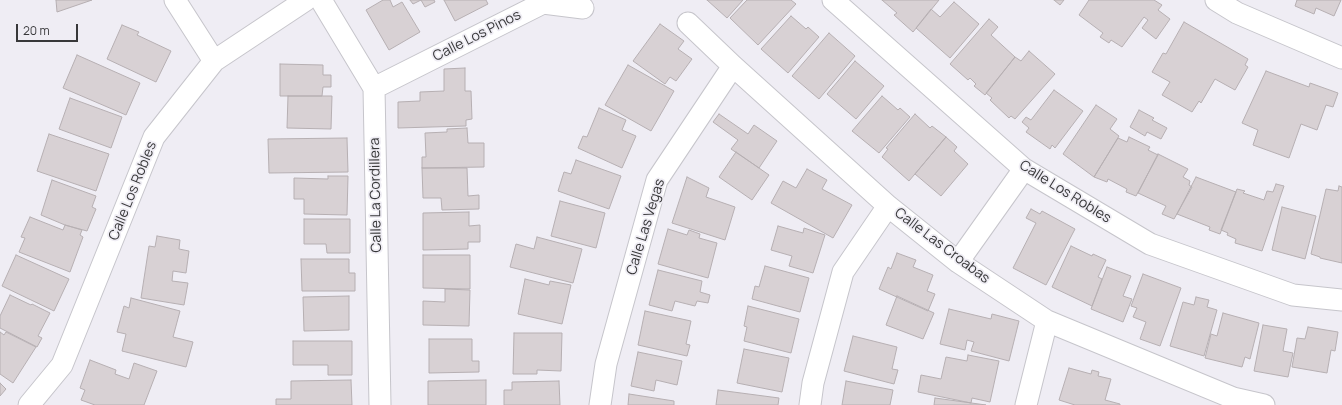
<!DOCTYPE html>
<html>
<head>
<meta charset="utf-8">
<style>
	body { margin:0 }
	#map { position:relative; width:1342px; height:405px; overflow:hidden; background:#efedf4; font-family:Manrope,sans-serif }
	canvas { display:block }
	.scale { position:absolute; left:16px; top:24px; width:62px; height:18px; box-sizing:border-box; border:2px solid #38383a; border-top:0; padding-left:5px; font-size:12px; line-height:14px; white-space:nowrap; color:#38383a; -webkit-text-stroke:3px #efedf4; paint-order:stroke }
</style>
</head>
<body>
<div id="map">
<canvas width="1342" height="405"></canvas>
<div class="scale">20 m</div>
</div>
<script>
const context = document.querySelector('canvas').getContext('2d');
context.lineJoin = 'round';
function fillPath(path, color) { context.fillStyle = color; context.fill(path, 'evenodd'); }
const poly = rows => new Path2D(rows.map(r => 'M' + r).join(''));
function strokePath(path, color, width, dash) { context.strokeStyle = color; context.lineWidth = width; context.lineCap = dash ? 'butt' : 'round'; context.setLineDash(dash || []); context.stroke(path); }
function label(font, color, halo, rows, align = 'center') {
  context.font = font + ' Manrope,sans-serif'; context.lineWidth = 3.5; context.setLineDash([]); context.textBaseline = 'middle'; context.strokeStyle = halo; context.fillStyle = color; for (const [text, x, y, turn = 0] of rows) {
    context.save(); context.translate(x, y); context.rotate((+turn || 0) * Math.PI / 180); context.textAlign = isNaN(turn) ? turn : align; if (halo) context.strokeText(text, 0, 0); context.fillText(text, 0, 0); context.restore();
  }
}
const building = poly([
	[56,0,92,0,57,12,56,0],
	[383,0,390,0,393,7,402,2,420,32,389,50,366,10,383,0],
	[410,0,421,0,413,4,410,0],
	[421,0,434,0,435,2,425,7,421,0],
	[444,0,486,0,488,4,455,21,444,0],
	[707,0,743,0,727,18,707,0],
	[747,0,791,0,796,4,758,45,730,18,747,0],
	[882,0,939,0,913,32,894,15,897,13,882,0],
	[1054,0,1064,0,1060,5,1054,0],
	[1089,0,1154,0,1162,5,1158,10,1170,19,1156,39,1142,28,1148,20,1144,17,1122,47,1111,40,1109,43,1100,37,1103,33,1079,15,1089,0],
	[1297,0,1341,0,1334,16,1316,8,1314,14,1295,6,1297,0],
	[954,2,979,24,950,58,916,28,931,9,940,17,954,2],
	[791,16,806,29,808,27,819,37,788,73,761,49,791,16],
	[989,19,998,27,991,35,1015,57,985,95,974,86,976,84,970,78,968,80,950,64,989,19],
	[1184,22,1248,59,1245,65,1248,67,1235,90,1215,79,1201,103,1199,101,1192,112,1162,95,1170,82,1152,72,1163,53,1166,54,1184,22],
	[660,24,684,41,678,49,692,59,676,81,670,77,665,84,633,61,660,24],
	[122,25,139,32,137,35,171,51,156,82,107,59,122,25],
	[829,33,855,56,819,99,792,76,829,33],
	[1029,51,1055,74,1015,119,1011,116,1009,118,990,100,992,98,986,93,1015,57,1021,61,1029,51],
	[77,55,140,83,126,115,63,88,77,55],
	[855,61,884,86,856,119,827,94,855,61],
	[280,64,323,65,323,75,331,75,331,87,323,87,322,96,280,96,280,64],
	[628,65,674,91,651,131,605,105,628,65],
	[465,68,465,91,471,91,472,119,466,120,466,126,398,128,398,102,420,101,420,92,444,91,444,69,465,68],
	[1266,71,1309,87,1310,83,1338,93,1333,107,1326,105,1317,130,1301,124,1289,158,1253,145,1258,130,1242,123,1266,71],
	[1054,90,1083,111,1055,148,1052,145,1050,149,1026,132,1029,128,1022,122,1026,117,1031,120,1054,90],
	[288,96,332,96,331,129,287,128,288,96],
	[882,96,898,110,900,108,910,117,879,153,852,131,882,96],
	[70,98,122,117,111,148,59,129,70,98],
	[1096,105,1117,119,1110,129,1119,136,1094,177,1063,154,1096,105],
	[599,108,626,120,622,130,636,136,622,168,578,148,583,136,587,137,599,108],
	[1139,110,1154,118,1152,120,1167,128,1161,139,1147,132,1145,136,1130,127,1139,110],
	[719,114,748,134,754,125,777,141,759,168,731,149,738,140,713,122,719,114],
	[915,114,930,128,932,126,946,137,909,181,882,157,888,149,886,148,915,114],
	[467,128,468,143,484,143,484,167,422,168,422,157,426,157,425,133,447,132,447,129,467,128],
	[49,134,109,154,96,191,37,171,49,134],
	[946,137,957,147,954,151,968,164,941,196,915,174,946,137],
	[1129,137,1150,147,1148,150,1158,155,1136,196,1126,192,1127,189,1108,179,1107,182,1094,177,1118,138,1127,142,1129,137],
	[347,138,348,172,269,173,268,139,347,138],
	[736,152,769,175,752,200,719,177,736,152],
	[1158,154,1188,169,1183,177,1190,181,1189,185,1192,187,1174,219,1162,214,1166,206,1138,193,1158,154],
	[576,160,621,176,609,209,558,191,564,172,571,174,576,160],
	[422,168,467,168,468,196,479,195,479,209,442,210,441,198,423,198,422,168],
	[807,169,827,180,822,189,852,205,833,238,771,203,783,181,796,188,807,169],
	[328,176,348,176,347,215,304,214,304,199,294,199,294,178,328,179,328,176],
	[687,177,709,188,706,197,735,207,725,240,672,223,687,177],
	[1196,177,1236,192,1220,234,1209,230,1210,227,1177,214,1196,177],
	[52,180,96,196,92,207,96,209,87,231,65,225,41,215,52,180],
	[1276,184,1284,186,1262,251,1235,243,1236,239,1227,235,1228,233,1221,230,1237,189,1245,191,1243,193,1264,200,1267,191,1273,192,1276,184],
	[1339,186,1342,187,1342,263,1320,258,1320,257,1311,254,1326,189,1338,191,1339,186],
	[560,201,605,213,596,248,551,236,560,201],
	[1282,207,1316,216,1305,259,1272,250,1282,207],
	[1031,209,1040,214,1042,211,1075,229,1046,285,1013,268,1036,223,1026,218,1031,209],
	[469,212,469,226,480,225,480,242,468,242,468,249,423,250,423,213,469,212],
	[30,217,63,230,65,225,82,230,80,235,83,237,70,272,19,252,25,238,21,237,30,217],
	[304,219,350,219,350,253,327,253,326,244,304,244,304,219],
	[778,226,803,233,804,228,825,235,813,273,789,266,792,256,771,250,778,226],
	[668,229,687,235,689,230,700,234,699,238,717,243,708,278,658,264,668,229],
	[157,236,180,240,179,249,189,251,186,273,173,271,172,281,188,283,184,305,141,298,149,246,155,247,157,236],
	[537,237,582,249,573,283,510,267,516,244,534,249,537,237],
	[1071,246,1092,256,1093,254,1106,260,1098,277,1102,279,1092,306,1052,287,1071,246],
	[897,253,916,260,913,267,933,275,927,291,935,294,928,311,879,289,888,267,891,269,897,253],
	[16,255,69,279,54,311,2,286,16,255],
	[423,255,470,255,470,289,423,288,423,255],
	[301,259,349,259,349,273,355,273,355,291,302,291,301,259],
	[765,266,809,278,800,312,752,299,755,286,759,287,765,266],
	[1107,267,1131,276,1123,296,1132,299,1123,322,1091,309,1107,267],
	[658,270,702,281,700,292,710,295,708,303,697,301,695,306,675,301,672,311,649,305,658,270],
	[1143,274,1181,288,1160,346,1140,339,1146,322,1133,317,1137,308,1131,306,1143,274],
	[525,279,549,285,550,281,571,285,562,324,518,314,525,279],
	[445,289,470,290,469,326,423,325,423,301,445,302,445,289],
	[10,295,31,305,32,304,50,313,38,336,42,338,37,347,0,328,0,316,10,295],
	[349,296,349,330,304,331,303,297,349,296],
	[897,296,934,313,923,339,886,325,897,296],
	[1196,297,1209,300,1207,307,1217,310,1204,356,1170,346,1183,302,1194,305,1196,297],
	[131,298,180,311,173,337,193,342,186,367,122,351,126,334,117,332,124,306,129,308,131,298],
	[748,306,799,319,791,353,744,341,747,327,744,326,748,306],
	[949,309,991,319,992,314,1019,321,1009,361,971,351,974,342,967,340,965,350,940,344,949,309],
	[645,311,691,321,686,344,690,345,687,356,638,345,645,311],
	[1223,313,1259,323,1250,359,1245,357,1242,367,1205,358,1211,334,1217,336,1223,313],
	[1263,325,1287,329,1283,351,1293,353,1288,377,1254,371,1263,325],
	[1308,327,1338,332,1335,351,1331,350,1327,373,1292,367,1297,338,1305,339,1308,327],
	[0,332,4,335,6,332,36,347,13,383,0,374,0,332],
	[514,333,562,333,561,371,537,370,537,374,513,374,514,333],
	[853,336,897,347,892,369,898,370,894,384,844,371,853,336],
	[429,339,472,339,472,361,479,361,479,372,429,373,429,339],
	[293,341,352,341,352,375,328,375,328,365,293,365,293,341],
	[744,349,789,358,782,392,737,383,744,349],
	[638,352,682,361,677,385,656,380,654,391,631,386,638,352],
	[968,355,999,361,990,402,972,398,971,403,918,392,921,375,941,379,946,357,967,361,968,355],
	[90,360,116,370,115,374,129,379,134,363,157,371,144,405,95,405,81,400,85,390,80,388,90,360],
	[1069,368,1091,374,1092,370,1099,372,1098,376,1111,379,1105,400,1120,404,1120,405,1075,405,1059,400,1069,368],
	[351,380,352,405,276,405,276,399,291,399,291,381,351,380],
	[486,380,486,405,428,405,428,381,486,380],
	[559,381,560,405,504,405,504,390,512,390,512,382,559,381],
	[846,381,893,390,890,405,842,405,846,381],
	[0,383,6,389,0,396,0,383],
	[718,390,779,398,778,405,716,405,718,390],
	[629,394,674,401,674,405,628,405,629,394],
	[935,398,986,405,934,405,935,398]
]);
const minor = poly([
	[175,0,214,61],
	[321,0,374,88,380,405],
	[833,0,1024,169,1150,244,1293,295,1342,300],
	[1216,0,1237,13,1342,58],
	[688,23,733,66,888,206,958,262,1047,321,1233,398,1264,405],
	[374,88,543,3,583,8],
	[958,262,1024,169],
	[29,405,62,365,154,137,214,61,306,0],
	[600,405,606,364,657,180,733,66],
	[810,405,813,383,843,272,888,206],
	[1026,405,1047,321]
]);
const streetNames = [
	["Calle Los Pinos",477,36,-27],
	["Calle Los Robles",133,191,-68],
	["Calle Los Robles",1065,192,32],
	["Calle La Cordillera",376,195,-91],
	["Calle Las Vegas",646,227,-73],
	["Calle Las Croabas",942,246,37]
];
fillPath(building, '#d8d1d4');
strokePath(building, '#b6afb2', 1);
strokePath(minor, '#c6c5cb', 23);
strokePath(minor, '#fff', 21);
label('14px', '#38383a', '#efedf4', streetNames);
</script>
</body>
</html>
